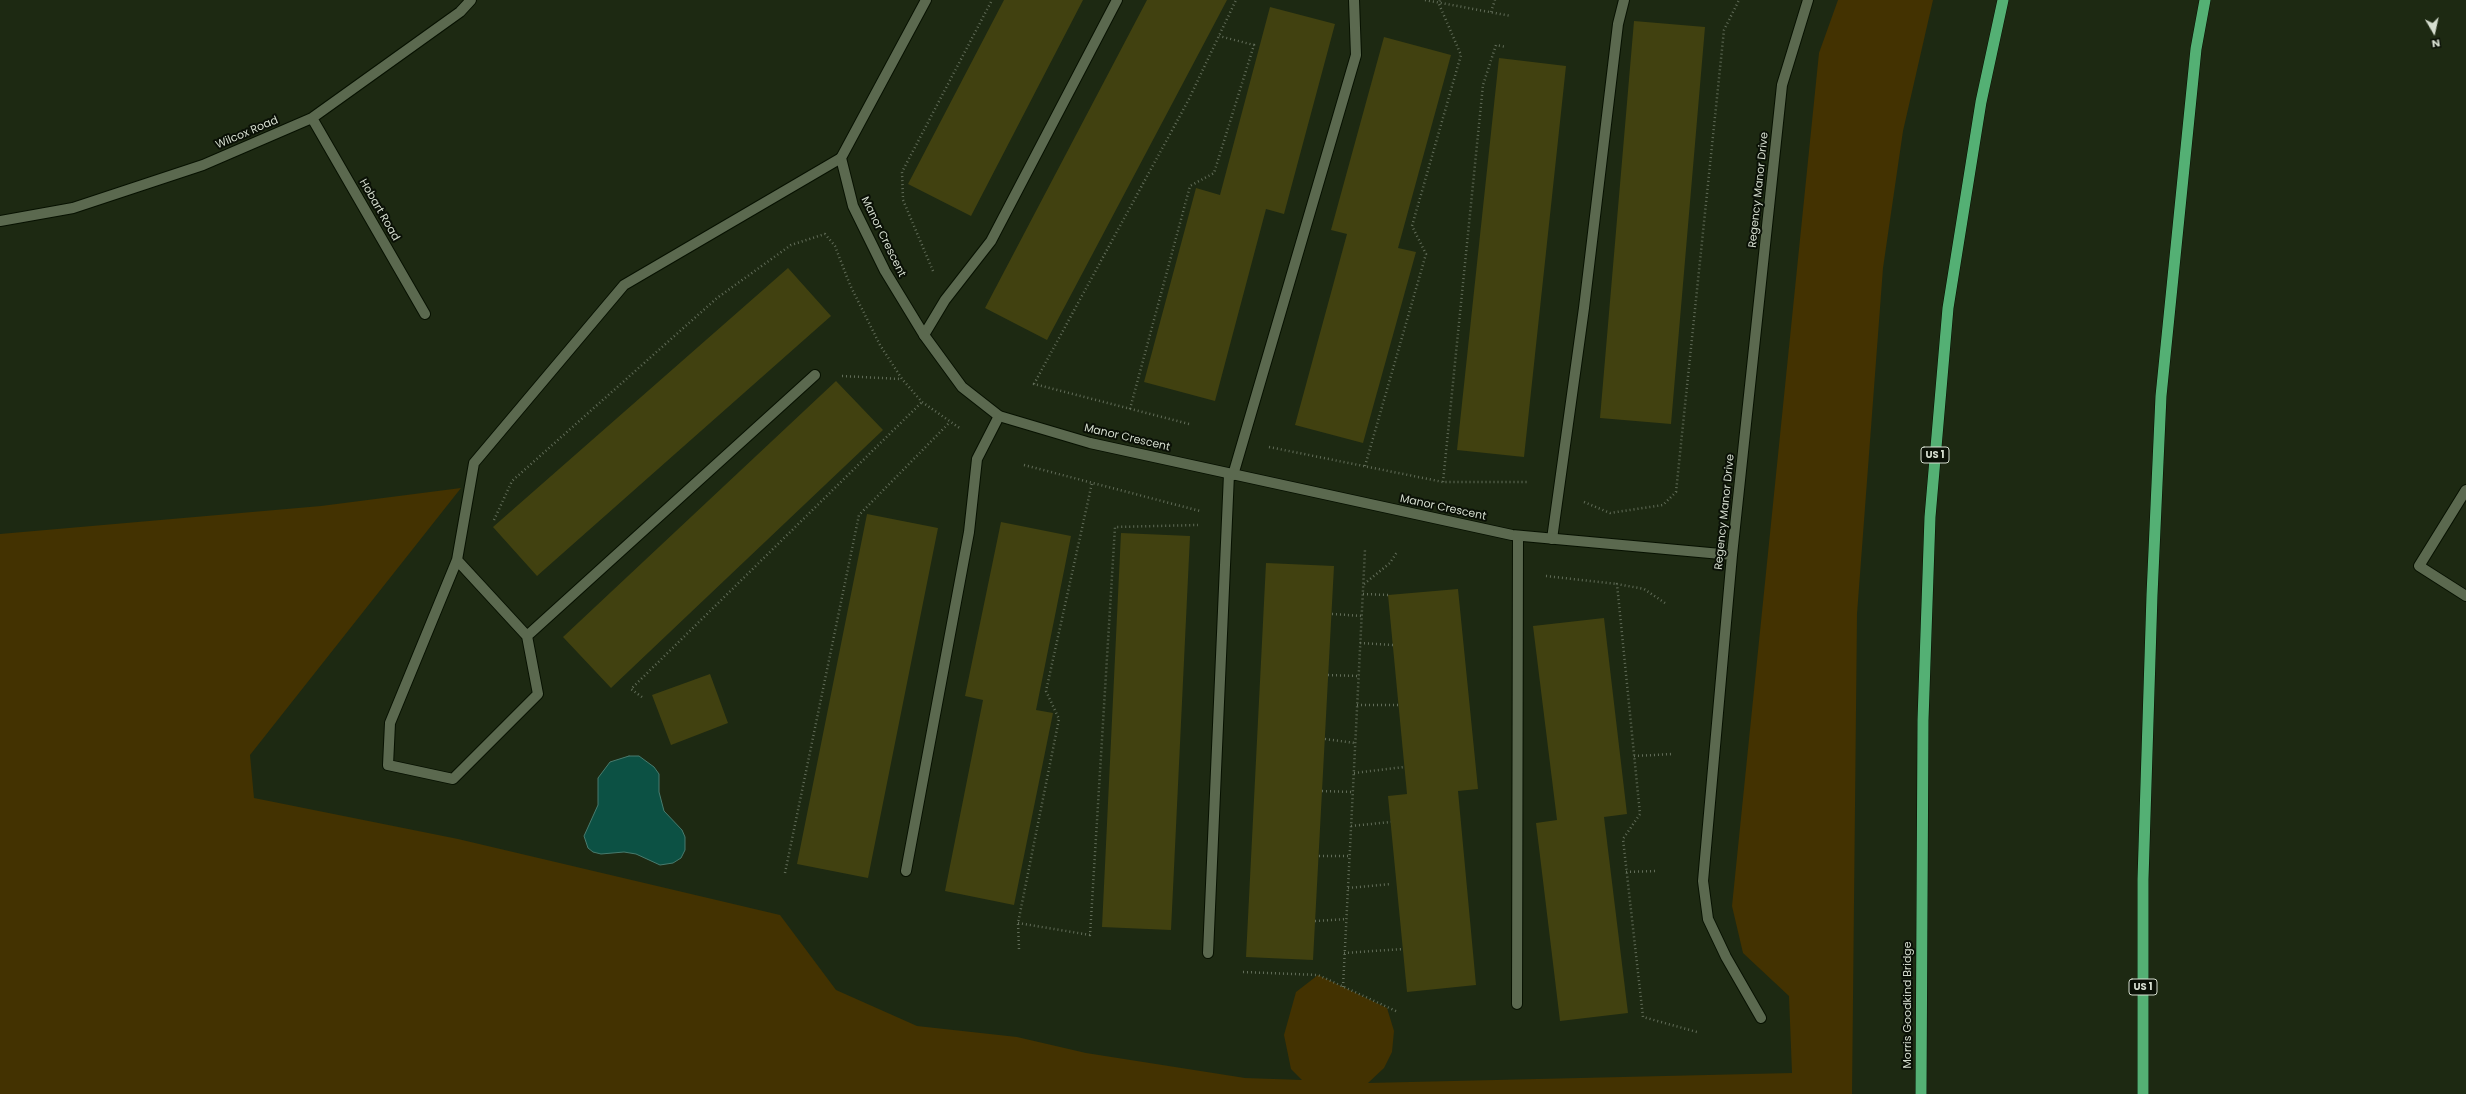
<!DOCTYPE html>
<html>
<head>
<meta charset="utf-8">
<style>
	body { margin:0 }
	#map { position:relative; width:2466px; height:1094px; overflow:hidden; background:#1d2912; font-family:Poppins,sans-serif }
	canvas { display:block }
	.north { position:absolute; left:2414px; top:12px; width:40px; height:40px; -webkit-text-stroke:3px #0a1006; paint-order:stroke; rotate:171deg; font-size:11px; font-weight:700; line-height:16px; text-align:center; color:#d5ddcf }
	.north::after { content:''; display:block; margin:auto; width:14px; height:18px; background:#d5ddcf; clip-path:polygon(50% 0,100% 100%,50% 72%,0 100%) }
</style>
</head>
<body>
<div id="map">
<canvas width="2466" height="1094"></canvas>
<div class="north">N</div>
</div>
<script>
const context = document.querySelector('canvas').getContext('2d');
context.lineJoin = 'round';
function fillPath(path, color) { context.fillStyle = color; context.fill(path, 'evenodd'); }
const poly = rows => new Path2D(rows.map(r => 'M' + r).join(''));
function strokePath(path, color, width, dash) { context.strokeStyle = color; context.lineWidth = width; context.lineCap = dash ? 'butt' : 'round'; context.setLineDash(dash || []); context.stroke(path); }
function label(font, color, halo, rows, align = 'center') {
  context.font = font + ' Poppins,sans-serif'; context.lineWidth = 4; context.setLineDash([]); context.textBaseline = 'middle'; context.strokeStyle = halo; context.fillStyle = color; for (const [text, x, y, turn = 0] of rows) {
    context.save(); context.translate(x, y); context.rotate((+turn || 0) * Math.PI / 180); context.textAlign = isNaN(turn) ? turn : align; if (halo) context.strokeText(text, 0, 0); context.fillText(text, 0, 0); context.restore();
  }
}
const green = poly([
	[1838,0,1933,0,1903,131,1883,268,1857,614,1852,1094,0,1094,0,534,321,506,461,488,250,755,254,798,458,839,780,915,836,990,917,1026,1017,1037,1086,1053,1245,1078,1302,1080,1291,1069,1284,1035,1296,992,1318,975,1387,1008,1394,1031,1392,1052,1384,1068,1368,1083,1792,1073,1789,996,1743,953,1732,906,1819,53]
]);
const water = poly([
	[629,756,639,756,654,767,659,774,659,792,664,811,682,830,685,837,685,850,681,858,673,863,660,865,636,854,624,852,601,854,593,852,588,848,584,836,598,805,598,778,610,762,629,756]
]);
const building = poly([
	[1004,0,1083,0,971,216,908,184],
	[1147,0,1227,0,1047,340,985,308],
	[1270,7,1335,24,1284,214,1266,209,1215,401,1144,382,1196,188,1220,195],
	[1634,21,1705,27,1671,424,1600,418],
	[1384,37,1451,55,1398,248,1416,252,1363,443,1295,425,1347,234,1331,230],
	[1499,58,1566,66,1524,457,1457,450],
	[788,268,831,316,537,576,493,527],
	[836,381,883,430,611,688,563,637],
	[867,514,938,528,868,878,797,864],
	[1001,522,1071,536,1036,710,1053,713,1014,905,945,891,983,700,965,696],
	[1121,533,1190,536,1171,930,1102,927],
	[1266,563,1334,566,1313,960,1246,957],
	[1458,589,1478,789,1458,791,1476,985,1407,992,1388,796,1407,794,1388,595],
	[1604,618,1627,814,1604,817,1628,1013,1560,1021,1536,823,1557,820,1533,626],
	[710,674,728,723,671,745,652,695]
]);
const path = poly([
	[1425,0,1511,16],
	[1491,12,1495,0],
	[933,271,903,200,902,172,992,0],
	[842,376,901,379],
	[1130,409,1190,186,1214,173,1254,45,1219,36],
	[1189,424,1034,384,1188,101,1236,0],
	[1269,447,1443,482,1527,482],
	[1024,465,1200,511],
	[1365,466,1426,254,1412,226,1461,55,1439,4,1440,0],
	[1443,482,1483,85,1496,45,1506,47],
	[1584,502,1610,513,1663,505,1676,492,1724,30,1739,0],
	[494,520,512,481,717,298,791,245,825,234,835,246,850,285,880,345,902,379,922,402,961,429],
	[1546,576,1617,584],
	[1364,584,1390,563,1397,552],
	[1363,594,1388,595],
	[1665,603,1644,589,1617,584,1640,814,1623,839,1643,1017,1697,1032],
	[1332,614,1362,616],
	[1360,643,1393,645],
	[1328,675,1359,676],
	[642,697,631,689,922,402],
	[1357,705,1399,705],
	[1325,739,1355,743],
	[1634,756,1673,754],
	[1354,773,1404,767],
	[1322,791,1353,792],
	[1351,826,1391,822],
	[1319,856,1349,856],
	[1626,872,1657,871],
	[785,873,859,515,950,422],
	[1348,888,1391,884],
	[1315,921,1346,919],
	[1018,923,1090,935,1115,527,1198,525],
	[1019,949,1018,923,1059,719,1046,691,1092,483],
	[1344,953,1403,949],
	[1243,972,1318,975,1398,1012],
	[1343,987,1365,550]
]);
const service = poly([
	[924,335,945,300,991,241,1117,0],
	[1233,475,1356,55,1354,0],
	[2466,490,2419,566,2466,596],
	[1552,539,1584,308,1618,24,1624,0],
	[457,560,390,723,388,765,453,779,538,694,527,636,457,560,474,463,624,285,841,158],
	[527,636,815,375],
	[906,871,969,532,977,459,999,416],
	[1208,953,1229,474],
	[1517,1004,1518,536]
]);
const minor = poly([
	[926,0,841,158,853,206,885,271,924,335,962,387,999,416,1090,443,1512,535,1732,555],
	[312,118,425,314],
	[0,221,73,208,203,165,312,118,460,12,471,0],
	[1761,1018,1726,957,1708,919,1703,881,1732,555,1782,85,1808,0]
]);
const trunk = poly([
	[1921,1094,1923,720,1930,517,1948,308,1981,102,2003,0],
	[2143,1094,2143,879,2152,595,2161,396,2196,49,2205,0]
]);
const shields = [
	[1935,455,28],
	[2143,987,28]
];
const shieldNames = [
	["US 1",1935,455],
	["US 1",2143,987]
];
const streetNames = [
	["Wilcox Road",247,133,-23],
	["Regency Manor Drive",1759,190,-84],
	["Hobart Road",379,210,60],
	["Manor Crescent",883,237,64],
	["Manor Crescent",1127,438,13],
	["Manor Crescent",1443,508,12],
	["Regency Manor Drive",1725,512,-84],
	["Morris Goodkind Bridge",1908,1005,-90]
];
fillPath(green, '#433201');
fillPath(water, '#0c5144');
strokePath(water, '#487b6e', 1);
fillPath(building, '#414110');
strokePath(service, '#071100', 12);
strokePath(minor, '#071100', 12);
strokePath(trunk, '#071100', 12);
strokePath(path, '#626d59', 2.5, [1, 3]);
strokePath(service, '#5b694f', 10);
strokePath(minor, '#5b694f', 10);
strokePath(trunk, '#54b074', 11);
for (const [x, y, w] of shields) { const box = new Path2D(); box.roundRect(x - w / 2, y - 8, w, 16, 3); context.fillStyle = '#0a1006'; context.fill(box); strokePath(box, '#d5ddcf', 1); }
label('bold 10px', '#d5ddcf', null, shieldNames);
label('11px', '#d5ddcf', '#0a1006', streetNames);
</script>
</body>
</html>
